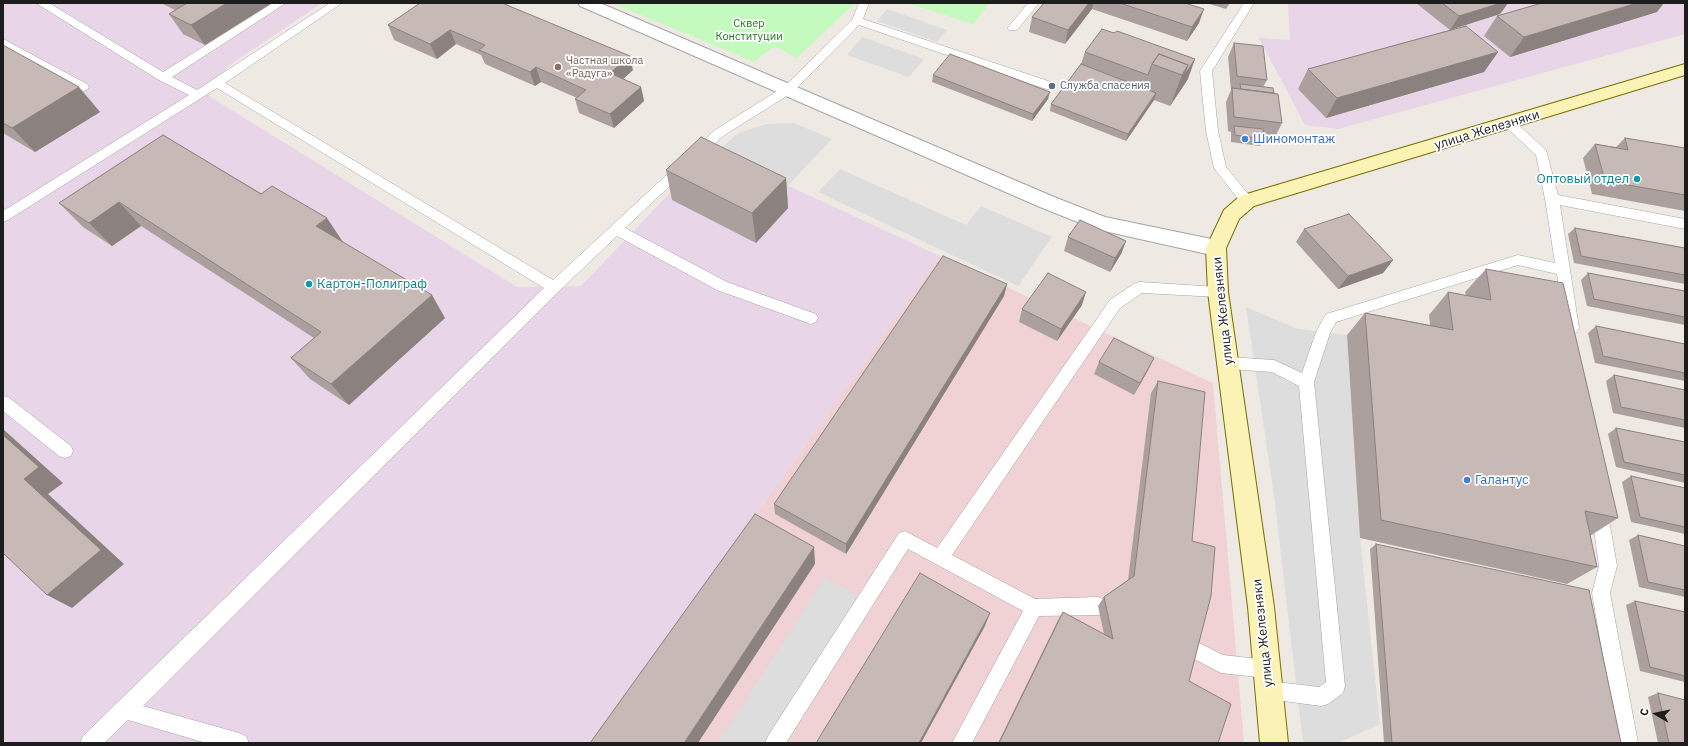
<!DOCTYPE html>
<html>
<head>
<meta charset="utf-8">
<style>
	body { margin:0 }
	#map { position:relative; width:1688px; height:746px; overflow:hidden; background:#efe9e3; font-family:"IBM Plex Sans",sans-serif }
	canvas { display:block }
	.frame { position:absolute; inset:0; border:4px solid #1d1d1d; pointer-events:none }
	.north { position:absolute; left:1636px; top:694px; width:40px; height:40px; -webkit-text-stroke:3px #fff; paint-order:stroke; rotate:279deg; font-size:11px; font-weight:700; line-height:16px; text-align:center; color:#1d1d1d }
	.north::after { content:''; display:block; margin:auto; width:14px; height:18px; background:#1d1d1d; clip-path:polygon(50% 0,100% 100%,50% 72%,0 100%) }
</style>
</head>
<body>
<div id="map">
<canvas width="1688" height="746"></canvas>
<div class="frame"></div>
<div class="north">С</div>
</div>
<script>
const context = document.querySelector('canvas').getContext('2d');
context.lineJoin = 'round';
function fillPath(path, color) { context.fillStyle = color; context.fill(path, 'evenodd'); }
const poly = rows => new Path2D(rows.map(r => 'M' + r).join(''));
function strokePath(path, color, width, dash) { context.strokeStyle = color; context.lineWidth = width; context.lineCap = dash ? 'butt' : 'round'; context.setLineDash(dash || []); context.stroke(path); }
function label(font, color, halo, rows, align = 'center') {
  context.font = font + ' "IBM Plex Sans",sans-serif'; context.lineWidth = 3.5; context.setLineDash([]); context.textBaseline = 'middle'; context.strokeStyle = halo; context.fillStyle = color; for (const [text, x, y, turn = 0] of rows) {
    context.save(); context.translate(x, y); context.rotate((+turn || 0) * Math.PI / 180); context.textAlign = isNaN(turn) ? turn : align; if (halo) context.strokeText(text, 0, 0); context.fillText(text, 0, 0); context.restore();
  }
}
const commercial = poly([
	[940,256,1213,383,1244,743,593,743]
]);
const industrial = poly([
	[3,3,322,3,227,67,209,96,517,287,581,286,711,150,940,256,593,743,3,743],
	[1288,3,1685,3,1685,34,1338,129,1305,125,1259,38,1290,40]
]);
const park = poly([
	[612,3,855,3,797,58,774,46,754,62],
	[907,3,990,3,973,24]
]);
const parking = poly([
	[887,9,947,30,937,42,877,21],
	[862,37,924,59,909,77,847,55],
	[794,123,832,139,782,192,711,157,738,133,767,124],
	[840,169,966,225,981,206,1052,237,1018,286,818,192],
	[1246,307,1298,329,1347,335,1360,538,1380,724,1338,743,1303,743,1274,495],
	[825,577,867,601,775,743,718,743]
]);
const lane = poly([
	[36,3,49,3,163,72,273,3,286,3,172,77,197,90,330,3,342,3,225,83,553,280,715,130,785,86,852,20,859,3,869,3,863,19,1051,82,1053,85,1051,88,1047,89,1043,88,859,25,793,92,723,136,625,228,727,282,816,314,818,318,816,322,811,324,717,290,617,236,559,291,143,706,239,733,246,736,249,743,206,743,128,720,104,743,80,743,83,736,544,288,217,88,8,220,3,222,3,211,189,95,159,80,36,3],
	[1028,3,1039,3,1017,30,1009,30,1007,28,1009,26,1028,3],
	[1244,3,1254,3,1212,71,1218,131,1226,167,1254,201,1252,204,1247,206,1242,204,1214,168,1206,131,1200,71,1244,3],
	[3,39,87,84,89,87,87,90,83,91,79,90,3,48,3,39],
	[1509,119,1513,120,1546,150,1558,195,1685,219,1685,229,1560,205,1579,328,1577,332,1572,334,1567,332,1565,328,1557,274,1518,265,1336,322,1330,333,1314,382,1345,686,1343,693,1328,704,1321,706,1269,699,1262,697,1260,690,1262,683,1269,681,1319,687,1326,682,1299,386,1272,372,1229,369,1224,367,1222,363,1224,359,1229,357,1274,360,1302,373,1316,332,1326,314,1518,255,1555,263,1545,199,1536,155,1505,126,1503,123,1505,120,1509,119],
	[1140,282,1218,287,1223,288,1225,292,1223,296,1218,297,1142,293,1120,308,952,555,1035,599,1098,597,1104,600,1107,606,1104,612,1098,615,1039,616,972,743,952,743,1023,611,908,549,786,743,765,743,768,736,899,533,905,531,937,548,1110,300,1135,283,1140,282],
	[3,396,8,397,71,446,73,451,71,456,65,458,59,456,3,411,3,396],
	[1599,500,1605,503,1607,508,1617,566,1610,593,1638,743,1618,743,1592,593,1599,566,1591,508,1593,503,1599,500],
	[1191,639,1223,655,1267,660,1273,663,1276,669,1273,675,1267,678,1221,673,1185,654,1182,648,1185,642,1191,639]
]);
const street = poly([
	[578,3,600,3,1054,197,1105,217,1216,240,1223,243,1226,248,1223,253,1216,256,1095,229,1040,207,580,6,578,3]
]);
const secondary = poly([
	[1685,64,1685,75,1254,206,1239,219,1226,248,1228,292,1274,607,1288,743,1260,743,1248,607,1208,292,1206,248,1224,210,1240,196,1685,64]
]);
const wall = poly([
	[161,3,272,3,205,45,183,34,169,14,175,10],
	[420,3,633,70,623,79,641,87,644,101,614,128,579,113,575,99,577,98,541,82,535,86,485,64,481,55,456,44,437,59,394,40,388,25],
	[1044,3,1185,3,1199,23,1187,41,1092,9,1065,44,1029,32,1032,17],
	[1206,3,1230,3,1226,9],
	[1416,3,1508,3,1500,14,1452,29,1498,52,1484,72,1326,118,1298,89,1308,69,1450,30],
	[1657,12,1510,57,1484,36,1497,16],
	[1102,29,1188,79,1170,106,1154,100,1126,141,1050,111,1051,104,1081,64,1085,52],
	[1234,43,1267,80,1263,87,1274,93,1282,123,1275,137,1264,136,1264,139,1260,146,1231,142,1231,132,1228,131,1226,102,1231,90,1228,57],
	[3,45,100,112,35,152,3,133],
	[933,75,1048,99,1032,121,932,82],
	[163,135,343,242,342,242,445,318,349,405,310,379,291,358,314,338,141,226,112,246,83,227,59,203],
	[1625,138,1685,148,1685,211,1592,194,1583,158,1595,144,1616,147],
	[666,170,786,178,788,208,756,243,672,200],
	[1575,228,1685,248,1685,284,1574,263,1568,234],
	[1304,229,1393,260,1383,273,1338,289,1296,242],
	[1068,237,1126,241,1121,254,1110,272,1064,251],
	[1486,269,1618,518,1590,536,1597,567,1567,584,1360,538,1347,335,1365,313,1430,325,1429,315,1448,292,1466,296,1465,292],
	[1588,273,1685,291,1685,325,1587,306,1581,280],
	[1007,284,1004,296,846,554,775,514,774,504],
	[1082,305,1057,341,1019,322,1022,309],
	[1596,326,1685,344,1685,381,1595,363,1588,333],
	[1154,358,1148,370,1134,395,1094,374,1099,362],
	[1614,375,1685,390,1685,428,1613,413,1606,381],
	[1158,381,1192,541,1189,681,1218,743,998,743,1058,620,1063,612,1104,634,1098,606,1104,597,1128,580,1151,393],
	[1616,428,1685,442,1685,483,1616,467,1608,434],
	[1631,476,1685,488,1685,534,1631,522,1622,482],
	[1638,535,1685,546,1685,597,1639,587,1629,540],
	[1376,544,1621,743,1384,743,1370,549],
	[1635,601,1685,612,1685,682,1640,671,1626,605],
	[1658,693,1685,743,1658,743,1648,697]
]);
const shadedWall = poly([
	[227,3,272,3,205,45,191,25],
	[1089,3,1093,3,1092,9,1065,44,1068,30],
	[1501,3,1508,3,1500,14,1450,30,1459,16],
	[1637,3,1664,3,1657,12,1510,57,1524,37],
	[1204,9,1199,23,1187,41,1192,27],
	[450,30,456,44,437,59,430,44],
	[1498,52,1484,72,1326,118,1337,98],
	[630,56,633,70,613,88,610,73],
	[1195,59,1188,79,1170,106,1182,75,1188,65],
	[536,67,541,82,535,86,530,72],
	[79,87,100,112,35,152,12,128],
	[641,87,644,101,614,128,610,114],
	[1050,92,1048,99,1032,121,1033,114],
	[1156,93,1154,100,1126,141,1128,134],
	[786,178,788,208,756,243,752,213],
	[119,202,141,226,112,246,89,223],
	[327,218,343,242,332,250,316,226],
	[1126,241,1121,254,1110,272,1115,258],
	[1393,260,1383,273,1338,289,1348,276],
	[1007,284,1004,296,846,554,846,544],
	[1086,292,1082,305,1057,341,1061,329],
	[432,295,445,318,349,405,331,384],
	[1154,358,1148,370,1134,395,1140,383],
	[3,429,63,483,48,494,124,564,72,608,47,595,3,435],
	[814,547,815,564,698,743,684,743],
	[990,613,985,626,921,743,919,743]
]);
const building = poly([
	[187,3,227,3,191,25,169,14,187,3],
	[420,3,502,3,630,56,610,73,641,87,610,114,575,99,586,90,536,67,530,72,479,50,485,45,450,30,430,44,388,25,420,3],
	[1044,3,1089,3,1068,30,1032,17,1044,3],
	[1120,3,1185,3,1204,9,1192,27,1120,3],
	[1442,3,1501,3,1459,16,1442,3],
	[1542,3,1637,3,1524,37,1497,16,1542,3],
	[1466,26,1498,52,1337,98,1308,69,1466,26],
	[1102,29,1114,33,1117,31,1195,59,1184,76,1188,65,1159,54,1152,64,1148,75,1085,52,1102,29],
	[1234,43,1263,46,1267,80,1237,76,1234,43],
	[3,45,79,87,12,128,3,123,3,45],
	[950,54,1050,92,1033,114,933,75,950,54],
	[1159,54,1188,65,1182,75,1152,64,1159,54],
	[1081,64,1156,93,1128,134,1051,104,1081,64],
	[1240,84,1273,88,1274,93,1241,89,1240,84],
	[1232,88,1278,94,1282,123,1234,117,1232,88],
	[1234,126,1263,129,1264,139,1235,135,1234,126],
	[163,135,261,194,272,186,327,218,316,226,432,295,331,384,291,358,321,332,119,202,89,223,59,203,163,135],
	[701,137,786,178,752,213,666,170,701,137],
	[1625,138,1685,148,1685,195,1605,181,1595,144,1628,150,1625,138],
	[1349,214,1393,260,1348,276,1304,229,1349,214],
	[1080,220,1126,241,1115,258,1068,237,1080,220],
	[1575,228,1685,248,1685,275,1581,256,1575,228],
	[943,256,1007,284,846,544,774,504,943,256],
	[1486,269,1563,283,1618,518,1585,511,1597,567,1381,520,1365,313,1453,330,1448,292,1491,300,1486,269],
	[1048,273,1086,292,1061,329,1022,309,1048,273],
	[1588,273,1685,291,1685,317,1594,299,1588,273],
	[1596,326,1685,344,1685,373,1603,356,1596,326],
	[1114,338,1154,358,1140,383,1099,362,1114,338],
	[1614,375,1685,390,1685,420,1621,407,1614,375],
	[1158,381,1205,392,1192,541,1215,547,1211,596,1189,681,1231,704,1218,743,999,743,1063,612,1113,639,1104,597,1134,576,1158,381],
	[1616,428,1685,442,1685,475,1624,462,1616,428],
	[3,435,39,467,24,479,101,550,47,595,3,553,3,435],
	[1631,476,1685,488,1685,527,1640,517,1631,476],
	[755,514,814,547,684,743,590,743,755,514],
	[1638,535,1685,546,1685,590,1648,582,1638,535],
	[1376,544,1589,590,1621,743,1392,743,1376,544],
	[920,573,990,613,919,743,816,743,920,573],
	[1635,601,1685,612,1685,676,1650,667,1635,601],
	[1658,693,1685,700,1685,743,1669,743,1658,693]
]);
const markers = [
	[558,67,4,"#8d6e63"],
	[1052,86,4,"#5c6f8a"],
	[1245,139,4,"#3f7fe0"],
	[1637,179,4,"#0f9aa8"],
	[309,284,4,"#0f9aa8"],
	[1467,480,4,"#3f7fe0"]
];
const farParknames = [
	["Сквер",749,24],
	["Конституции",749,37]
];
const farEducationnames = [
	["Частная школа",566,61],
	["«Радуга»",566,74]
];
const farServicenames = [
	["Служба спасения",1060,86]
];
const streetNames = [
	["улица Железняки",1487,130,-17],
	["улица Железняки",1223,311,-96],
	["улица Железняки",1263,633,-96]
];
const shopNames = [
	["Шиномонтаж",1253,139],
	["Галантус",1475,480]
];
const cultureNames = [
	["Оптовый отдел",1629,179],
	["Картон-Полиграф",317,284,"left"]
];
fillPath(commercial, '#f0d2d5');
fillPath(industrial, '#e8d5e8');
fillPath(park, '#c4fabe');
fillPath(parking, '#ddd');
strokePath(lane, '#a4a4a4', 1);
strokePath(street, '#a4a4a4', 2);
strokePath(secondary, '#766f03', 2);
fillPath(lane, '#fff');
fillPath(street, '#fff');
fillPath(secondary, '#fbf3b5');
fillPath(wall, '#aba09d');
fillPath(shadedWall, '#8b827f');
fillPath(building, '#c7bab6');
strokePath(building, '#8b827f', 1);
for (const [x, y, r, color] of markers) { const dot = new Path2D(); dot.arc(x, y, r, 0, 2 * Math.PI); context.fillStyle = color; context.fill(dot); strokePath(dot, '#fff', 1.5); }
label('11px', '#137e09', '#fff', farParknames);
label('11px', '#785e54', '#fff', farEducationnames, 'left');
label('11px', '#4e5e75', '#fff', farServicenames, 'left');
label('13px', '#1d1d1d', '#fff', streetNames);
label('13px', '#366cbe', '#fff', shopNames, 'left');
label('13px', '#0d838f', '#fff', cultureNames, 'right');
</script>
</body>
</html>
